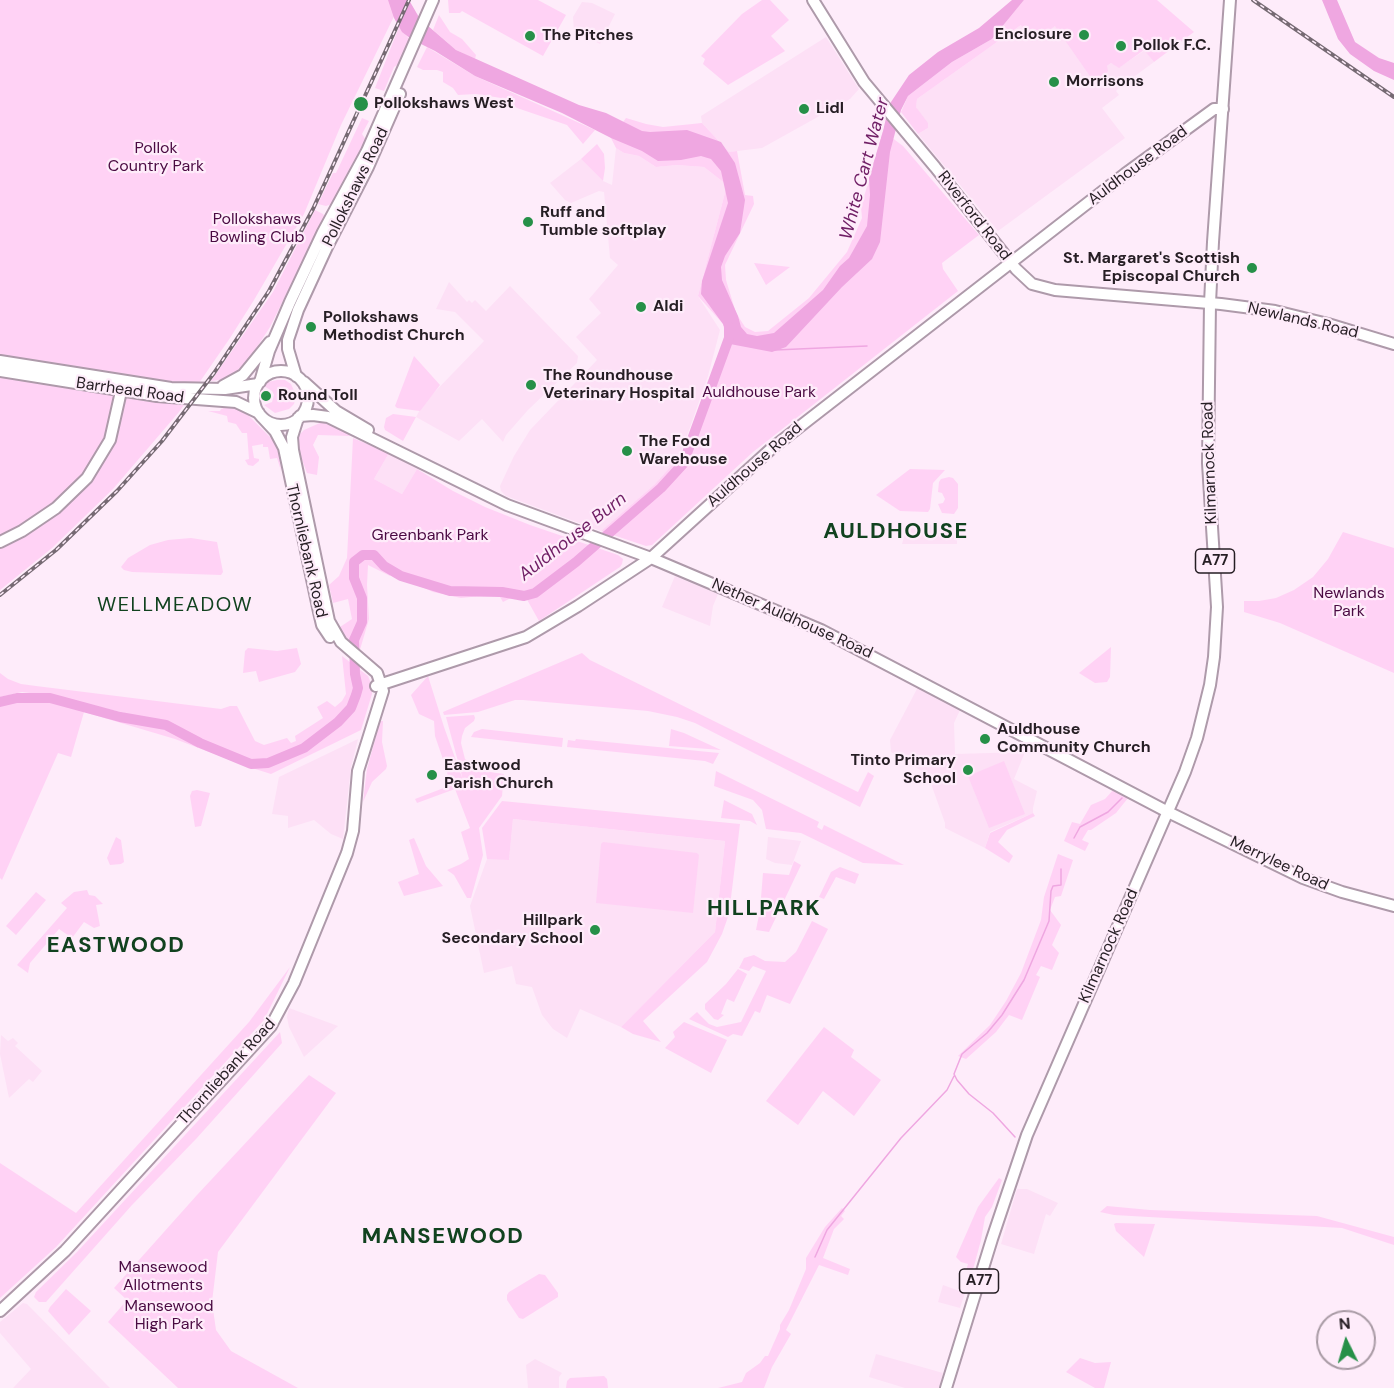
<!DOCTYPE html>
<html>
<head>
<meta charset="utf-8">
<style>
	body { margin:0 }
	#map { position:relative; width:1394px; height:1388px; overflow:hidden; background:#feecfa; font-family:"DM Sans",sans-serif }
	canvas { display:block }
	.north { position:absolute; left:1316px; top:1310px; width:60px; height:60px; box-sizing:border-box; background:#feecfa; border:2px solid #a89aa4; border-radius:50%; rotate:355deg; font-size:16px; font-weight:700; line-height:24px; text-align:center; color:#261e24 }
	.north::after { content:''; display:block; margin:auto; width:21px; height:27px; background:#269048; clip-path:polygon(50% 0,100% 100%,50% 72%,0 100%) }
</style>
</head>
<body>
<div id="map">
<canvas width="1394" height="1388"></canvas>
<div class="north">N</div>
</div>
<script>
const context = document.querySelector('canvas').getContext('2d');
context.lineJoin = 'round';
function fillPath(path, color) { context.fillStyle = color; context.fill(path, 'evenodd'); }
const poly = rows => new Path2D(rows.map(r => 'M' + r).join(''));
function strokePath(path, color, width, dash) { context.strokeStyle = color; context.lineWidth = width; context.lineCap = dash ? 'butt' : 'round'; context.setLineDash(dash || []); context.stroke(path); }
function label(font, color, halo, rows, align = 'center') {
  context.font = font + ' "DM Sans",sans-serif'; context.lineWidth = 4.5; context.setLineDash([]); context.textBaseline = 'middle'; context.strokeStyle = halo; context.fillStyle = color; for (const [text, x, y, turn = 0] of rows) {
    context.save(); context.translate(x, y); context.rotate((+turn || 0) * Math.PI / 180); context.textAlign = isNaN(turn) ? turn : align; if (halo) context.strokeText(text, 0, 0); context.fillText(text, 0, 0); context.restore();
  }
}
const built = poly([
	[582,2,592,3,615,14,600,44,574,31,573,17],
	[1021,25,1055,25,1105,74,1107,66,1111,63,1120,67,1145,50,1154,62,1120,87,1116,91,1119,95,1102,108,1125,138,998,231,918,134,928,128,916,107,917,99],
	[826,37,859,89,850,99,762,148,729,152,702,123,701,116],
	[616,148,624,153,639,156,656,167,677,165,704,167,727,185,698,296,720,330,708,376,680,456,655,484,601,531,506,496,501,491,500,486,514,456,530,430,597,360,576,337,601,313,589,299,618,265,610,258,604,192,599,191,571,203,565,200,550,183,581,159,603,181,612,185],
	[449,282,467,302,469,300,472,303,475,300,486,311,510,286,578,356,577,363,528,410,506,435,503,442,482,419,459,441,416,417,423,404,484,341,455,312,436,309],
	[389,453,417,469,402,494,374,479],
	[908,523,954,526,957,529,957,544,902,544],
	[675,576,718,594,713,606,710,626,662,607],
	[918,687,960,710,954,723,955,754,1025,752,1014,779,1037,791,1033,808,1033,813,990,832,985,848,945,828,945,823,930,781,925,773,891,752,890,740],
	[358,739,351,767,343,839,331,834,314,820,288,828,288,816,272,814,279,777],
	[513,819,725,841,715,932,621,1027,580,1009,567,1038,553,1029,542,1015,532,987,516,984,512,966,484,973,470,906,487,859,509,859],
	[768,837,801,841,792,865,775,863,766,859],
	[289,1008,338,1026,304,1057,289,1027,287,1017],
	[1,1035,8,1041,13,1038,18,1043,15,1046,42,1071,33,1082,29,1079,9,1098,0,1054],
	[1017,1189,1027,1189,1058,1203,1050,1216,1046,1214,1034,1254,1001,1244],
	[943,1285,965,1293,960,1308,938,1302],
	[23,1303,27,1304,110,1388,13,1388,31,1369,0,1333,0,1322],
	[876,1354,943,1373,939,1388,905,1388,869,1377],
	[535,1359,562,1373,559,1377,559,1388,528,1388,526,1365]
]);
const green = poly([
	[0,0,402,0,341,125,304,214,254,300,230,338,179,412,113,489,52,548,0,590],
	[448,0,538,0,566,15,543,56,462,11,460,13,449,13],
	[762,0,770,0,789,20,771,36,785,51,728,85,703,64,705,59,701,56,742,14],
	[1024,0,1157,0,1194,32,1154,62,1144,50,1119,68,1111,63,1107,66,1108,71,1105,74,1106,76,1092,79,1055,26,1032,42,1021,25,917,99,916,107,928,123,928,128,918,134,901,112,908,96,952,62,992,39],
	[439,15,450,32,462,39,476,55,475,59,456,50,433,30],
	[399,27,410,40,399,64,394,67,384,91,375,88],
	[427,47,475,76,595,130,583,144,567,125,517,108,501,98,476,94,458,95,453,88,443,82,443,72,437,70,423,70,417,67],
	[362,118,369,121,362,134,366,140,357,161,332,204,326,206,318,204,333,173,336,173],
	[626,118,646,124,663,127,702,123,729,152,737,151,745,195,753,196,754,204,725,265,726,280,736,313,745,327,755,332,768,331,809,298,847,252,862,218,861,207,883,131,903,146,979,235,942,263,943,269,958,291,753,452,652,545,646,546,601,531,655,484,680,456,692,436,726,338,723,324,698,296,727,185,704,167,677,165,656,167,639,156,624,153,616,148,611,138],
	[597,144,604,154,605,168,603,181,581,159],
	[315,210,323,214,325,217,270,327,250,358,238,372,225,379,211,381,273,292],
	[754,263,790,267,766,285],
	[414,356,440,385,420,411,397,408,395,406],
	[277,380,285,380,291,384,296,395,294,404,289,409,275,413,264,405,272,402,274,395,272,391,264,386,268,382],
	[229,406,244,411,276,443,279,450,281,471,277,458,270,459,268,447,263,447,263,444,252,446,254,458,259,459,259,461,253,466,248,465,245,460,249,459,247,433,242,433,236,424,228,422,227,416,208,411,220,411,221,409],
	[393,414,416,417,403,441,385,430,384,427,386,418],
	[322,422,348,433,350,436,318,435,313,445,319,457,317,475,307,473,297,447,299,435,304,430],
	[353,438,389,453,374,479,402,494,417,469,453,491,485,507,530,525,618,555,623,559,622,564,620,567,539,621,525,596,517,595,503,602,500,597,490,595,461,598,433,592,391,573,390,576,368,565,367,585,369,619,359,653,342,637,340,627,352,619,348,599,333,603,329,585,339,576,347,558],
	[910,469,945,470,933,483,930,509,928,512,900,511,876,495],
	[949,477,953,478,958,484,958,508,954,514,942,513,938,504,943,503,945,499,942,493,938,492,939,482,941,479],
	[1343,532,1394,548,1394,673,1280,623,1244,612,1244,601,1259,601,1276,598,1294,590,1313,577,1328,559],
	[191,538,217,542,223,572,221,575,132,572,124,570,121,567,128,558,150,545,168,540],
	[1111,647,1110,677,1107,682,1095,683,1079,673],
	[248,648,277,651,297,648,301,664,295,672,259,682,256,671,243,673,245,651],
	[582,653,590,660,858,792,868,772,874,776,860,807,695,723,677,717,648,711,523,700,515,700,478,712,444,715,443,712],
	[342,656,368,676,372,686,372,694,361,730,271,774,249,767,250,760,211,745,164,723,60,697,22,692,0,697,0,673,8,679,21,684,36,686,221,709,230,706,237,706,255,741,264,745,287,738,291,743,296,741,295,736,323,718,317,707,327,701,335,707,342,701,346,694],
	[428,676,444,727,463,780,446,717,474,715,475,718,474,721,465,728,462,736,461,743,465,759,483,771,504,774,502,796,479,828,483,855,471,898,467,898,454,875,447,870,461,864,469,859,461,832,470,828,455,789,417,803,415,799,449,786,447,771,435,736,434,721,419,714,411,695],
	[21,701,54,701,171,731,201,746,243,763,243,765,175,739,84,712,71,757,58,753,2,880,0,878,0,706],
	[380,721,383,721,382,742,387,766,386,769,372,782,363,802,367,769],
	[482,729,563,738,562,747,471,737,474,732],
	[671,729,684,733,721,750,669,746],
	[576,739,719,753,713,764,705,761,567,747,568,740,575,741],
	[1004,761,1025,814,989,828,968,776],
	[716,771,819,822,817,827,822,830,824,825,904,865,863,863,801,833,766,829,762,810,753,800,714,786],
	[1114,789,1128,798,1116,813,1091,830,1088,830,1082,840,1089,843,1085,851,1064,841,1072,822,1080,824,1091,805,1105,799],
	[197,790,210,793,201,826,195,827,190,796,192,791],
	[724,800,752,814,757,825,750,821,721,818],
	[502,801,740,824,729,914,722,934,707,962,643,1021,661,1042,633,1034,621,1027,715,932,725,841,513,819,509,860,487,859,482,828],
	[1033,813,1035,816,1007,830,998,842,1013,856,1009,863,985,848,990,833],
	[116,837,121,840,124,862,121,864,110,865,107,858],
	[414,838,426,866,443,886,404,896,398,882,419,874,409,840],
	[603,842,697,853,699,855,693,913,596,903,601,844],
	[1058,854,1073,860,1061,896,1055,897,1050,910,1061,925,1052,945,1059,953,1052,970,1041,966,1036,975,1040,977,1022,1020,1009,1015,996,1032,966,1059,958,1056,990,1025,1006,1001,1021,973,1041,920,1044,897],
	[794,861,801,865,769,932,756,930,760,910,763,873,789,875],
	[840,867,859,874,855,884,836,877,824,899,819,897,831,872],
	[87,890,89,895,95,896,103,904,96,905,100,926,94,928,84,922,72,938,59,929,30,963,28,973,17,965,67,908,61,903,74,892],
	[36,892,46,900,16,935,6,926],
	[812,921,828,929,790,1004,767,995,760,1013,755,1011,742,1036,733,1034,728,1037,689,1019,697,1012,709,1024,717,1027,741,1022,766,971,753,966,749,971,739,968,744,958,754,955,765,961,785,962,796,952],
	[290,967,264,1020,56,1247,0,1298,0,1163,76,1213,249,1022],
	[738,969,747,974,734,1002,727,999,721,1014,724,1015,718,1020,714,1019,705,1009,705,1004,726,984],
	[684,1022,727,1040,711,1073,665,1048,675,1037,673,1032],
	[824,1027,854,1050,851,1057,881,1080,854,1116,823,1091,798,1125,766,1101],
	[280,1032,282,1043,196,1139,132,1205,46,1302,39,1302,34,1297,36,1292,77,1252],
	[309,1075,336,1093,218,1252,212,1302,216,1330,231,1351,298,1388,178,1388,108,1322,127,1300,114,1288,197,1195],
	[999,1178,1002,1180,992,1207,985,1217,981,1240,974,1266,970,1275,965,1274,968,1264,961,1262,956,1257,978,1207],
	[1107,1206,1150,1210,1317,1216,1394,1237,1394,1245,1342,1228,1114,1215,1100,1212],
	[842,1208,845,1211,841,1216,844,1219,834,1229,823,1258,850,1269,848,1275,819,1265,786,1330,791,1334,772,1367,764,1388,718,1388,742,1382,746,1373,760,1363,765,1356,768,1356,780,1329,780,1325,789,1310,806,1269,806,1258,825,1227],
	[1116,1223,1155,1224,1144,1257,1116,1231,1114,1224],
	[539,1274,545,1275,558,1293,558,1297,523,1319,519,1318,507,1300,507,1295,509,1292],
	[66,1289,91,1311,69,1335,48,1311,50,1307],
	[1080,1358,1095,1363,1111,1362,1104,1388,1095,1388,1066,1372],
	[604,1376,607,1379,608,1388,566,1388,567,1381,570,1378]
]);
const water = poly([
	[388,0,409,0,420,19,456,50,579,105,606,113,642,131,650,132,687,130,721,142,735,163,745,200,740,233,725,256,721,267,722,280,738,316,741,327,747,334,757,336,774,333,823,290,840,266,849,258,867,226,870,195,869,178,883,131,889,105,909,75,938,52,979,28,1012,0,1024,0,992,39,952,62,908,96,901,110,890,152,880,242,872,259,842,287,786,347,772,352,730,344,723,324,701,294,702,281,728,203,721,171,711,159,701,156,681,160,658,161,642,151,611,138,562,113,475,76,435,51,411,39,402,32,394,18],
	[1322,0,1337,0,1355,42,1379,58,1394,63,1394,80,1374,71,1350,54,1338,39]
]);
const stream = poly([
	[775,350,867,346],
	[1074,838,1080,827,1108,812,1122,798],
	[1015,1137,993,1113,969,1094,957,1080,954,1074,962,1054,987,1033,1002,1015,1024,980,1049,921,1051,891,1053,886,1061,885,1061,869],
	[815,1257,827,1230,901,1138,947,1090,954,1076]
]);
const river = poly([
	[0,702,17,698,50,698,120,717,166,725,200,743,251,764,268,763,304,748,338,722,351,708,356,695,358,688,355,674,354,640,362,622,362,598,354,578,354,562,363,555,374,555,384,566,401,576,450,591,502,592,524,596,535,593,576,562,661,488,683,464,729,338,729,327]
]);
const secondary = poly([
	[813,0,864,82,935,167,1016,269,1032,284,1055,290,1221,304,1275,311,1328,324,1394,344],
	[0,361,171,388,225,389,258,384],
	[0,371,157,396,236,402,259,413],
	'254 398a27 27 0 1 1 54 0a27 27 0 1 1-54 0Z',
	[296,376,288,349,288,340,298,310,327,247,368,167,400,94],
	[260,382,269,351,290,302,323,232,367,151,433,0],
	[304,382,336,411,368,430],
	[223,386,243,375,270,342],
	[261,416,275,431,284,448,319,612,322,625,330,637],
	[300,416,313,415,328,417,507,505,651,558,821,630,1168,812,1303,878,1342,892,1394,906],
	[0,542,22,531,56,508,87,478,110,440,122,387],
	[376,686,526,637,578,606,651,558,771,449,1125,174,1214,109,1223,109],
	[0,1311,65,1251,271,1026,294,983,347,853,353,831,358,771,383,691,377,673,341,642,329,621,293,450,292,437,298,418]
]);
const primary = poly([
	[946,1388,992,1239,1027,1135,1185,772,1197,738,1210,685,1214,657,1217,607,1208,463,1210,303,1213,242,1230,0]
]);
const rail = poly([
	[1253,0,1394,97],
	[0,595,56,550,117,491,162,441,214,373,269,291,313,209,409,0]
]);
const markers = [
	[1084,35,6,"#269048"],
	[530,36,6,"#269048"],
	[1121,46,6,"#269048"],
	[1054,82,6,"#269048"],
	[361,104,8,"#269048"],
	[804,109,6,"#269048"],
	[528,222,6,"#269048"],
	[1252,268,6,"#269048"],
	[641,307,6,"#269048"],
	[311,327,6,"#269048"],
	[531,385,6,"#269048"],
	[266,396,6,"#269048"],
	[627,451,6,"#269048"],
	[985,739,6,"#269048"],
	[968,770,6,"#269048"],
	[432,775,6,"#269048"],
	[595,930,6,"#269048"]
];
const shields = [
	[1215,561,39],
	[979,1281,39]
];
const shieldNames = [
	["A77",1215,561],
	["A77",979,1281]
];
const poiNames = [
	["Enclosure",1072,35,"right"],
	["The Pitches",542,36],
	["Pollok F.C.",1133,46],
	["Morrisons",1066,82],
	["Pollokshaws West",374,104],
	["Lidl",816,109],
	["Ruff and",540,213],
	["Tumble softplay",540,231],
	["St. Margaret's Scottish",1240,259,"right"],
	["Episcopal Church",1240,277,"right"],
	["Aldi",653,307],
	["Pollokshaws",323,318],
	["Methodist Church",323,336],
	["The Roundhouse",543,376],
	["Veterinary Hospital",543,394],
	["Round Toll",278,396],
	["The Food",639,442],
	["Warehouse",639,460],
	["Auldhouse",997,730],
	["Community Church",997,748],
	["Tinto Primary",956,761,"right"],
	["School",956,779,"right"],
	["Eastwood",444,766],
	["Parish Church",444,784],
	["Hillpark",583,921,"right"],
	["Secondary School",583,939,"right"]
];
const parkNames = [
	["Pollok",156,149],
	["Country Park",156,167],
	["Pollokshaws",257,220],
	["Bowling Club",257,238],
	["Auldhouse Park",759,393],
	["Greenbank Park",430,536],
	["Newlands",1349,594],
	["Park",1349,612],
	["Mansewood",163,1268],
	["Allotments",163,1286],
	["Mansewood",169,1307],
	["High Park",169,1325]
];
const streetNames = [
	["Auldhouse Road",1138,166,-37],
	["Pollokshaws Road",356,187,-64],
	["Riverford Road",974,216,52],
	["Newlands Road",1303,321,13],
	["Barrhead Road",130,391,8],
	["Kilmarnock Road",1210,463,-92],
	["Auldhouse Road",755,465,-41],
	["Thornliebank Road",306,551,77],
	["Nether Auldhouse Road",792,619,24],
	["Merrylee Road",1279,864,25],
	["Kilmarnock Road",1109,946,-66],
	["Thornliebank Road",227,1072,-48]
];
const waterNames = [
	["White Cart Water",865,169,-75],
	["Auldhouse Burn",573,537,-38]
];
const quarterNames = [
	["WELLMEADOW",175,606]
];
const districtNames = [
	["AULDHOUSE",896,532],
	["HILLPARK",764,909],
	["EASTWOOD",116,946],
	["MANSEWOOD",443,1237]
];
fillPath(built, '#fde0f6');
fillPath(green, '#ffd2f5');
fillPath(water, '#efa7e1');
strokePath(stream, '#efa7e1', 1.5);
strokePath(river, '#efa7e1', 10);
strokePath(secondary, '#ae9aaa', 14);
strokePath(primary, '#ae9aaa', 14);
strokePath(secondary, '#fff', 10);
strokePath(primary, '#fff', 10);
strokePath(rail, '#766a73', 4);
strokePath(rail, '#feecfa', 1.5, [4.5]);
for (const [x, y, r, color] of markers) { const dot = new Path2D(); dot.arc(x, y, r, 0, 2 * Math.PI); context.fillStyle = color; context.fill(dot); strokePath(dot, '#feecfa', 2); }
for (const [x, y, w] of shields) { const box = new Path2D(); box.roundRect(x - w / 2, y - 12, w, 24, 4.5); context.fillStyle = '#feecfa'; context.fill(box); strokePath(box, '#261e24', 1.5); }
label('bold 15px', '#261e24', null, shieldNames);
label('bold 16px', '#261e24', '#feecfa', poiNames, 'left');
label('16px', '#4a0a42', '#feecfa', parkNames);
label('16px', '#261e24', '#feecfa', streetNames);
label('italic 18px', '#701e65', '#feecfa', waterNames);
context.letterSpacing = '1.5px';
label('20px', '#11421f', '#feecfa', quarterNames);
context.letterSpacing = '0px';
context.letterSpacing = '1.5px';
label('bold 22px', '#11421f', '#feecfa', districtNames);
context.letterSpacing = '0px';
</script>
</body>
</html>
